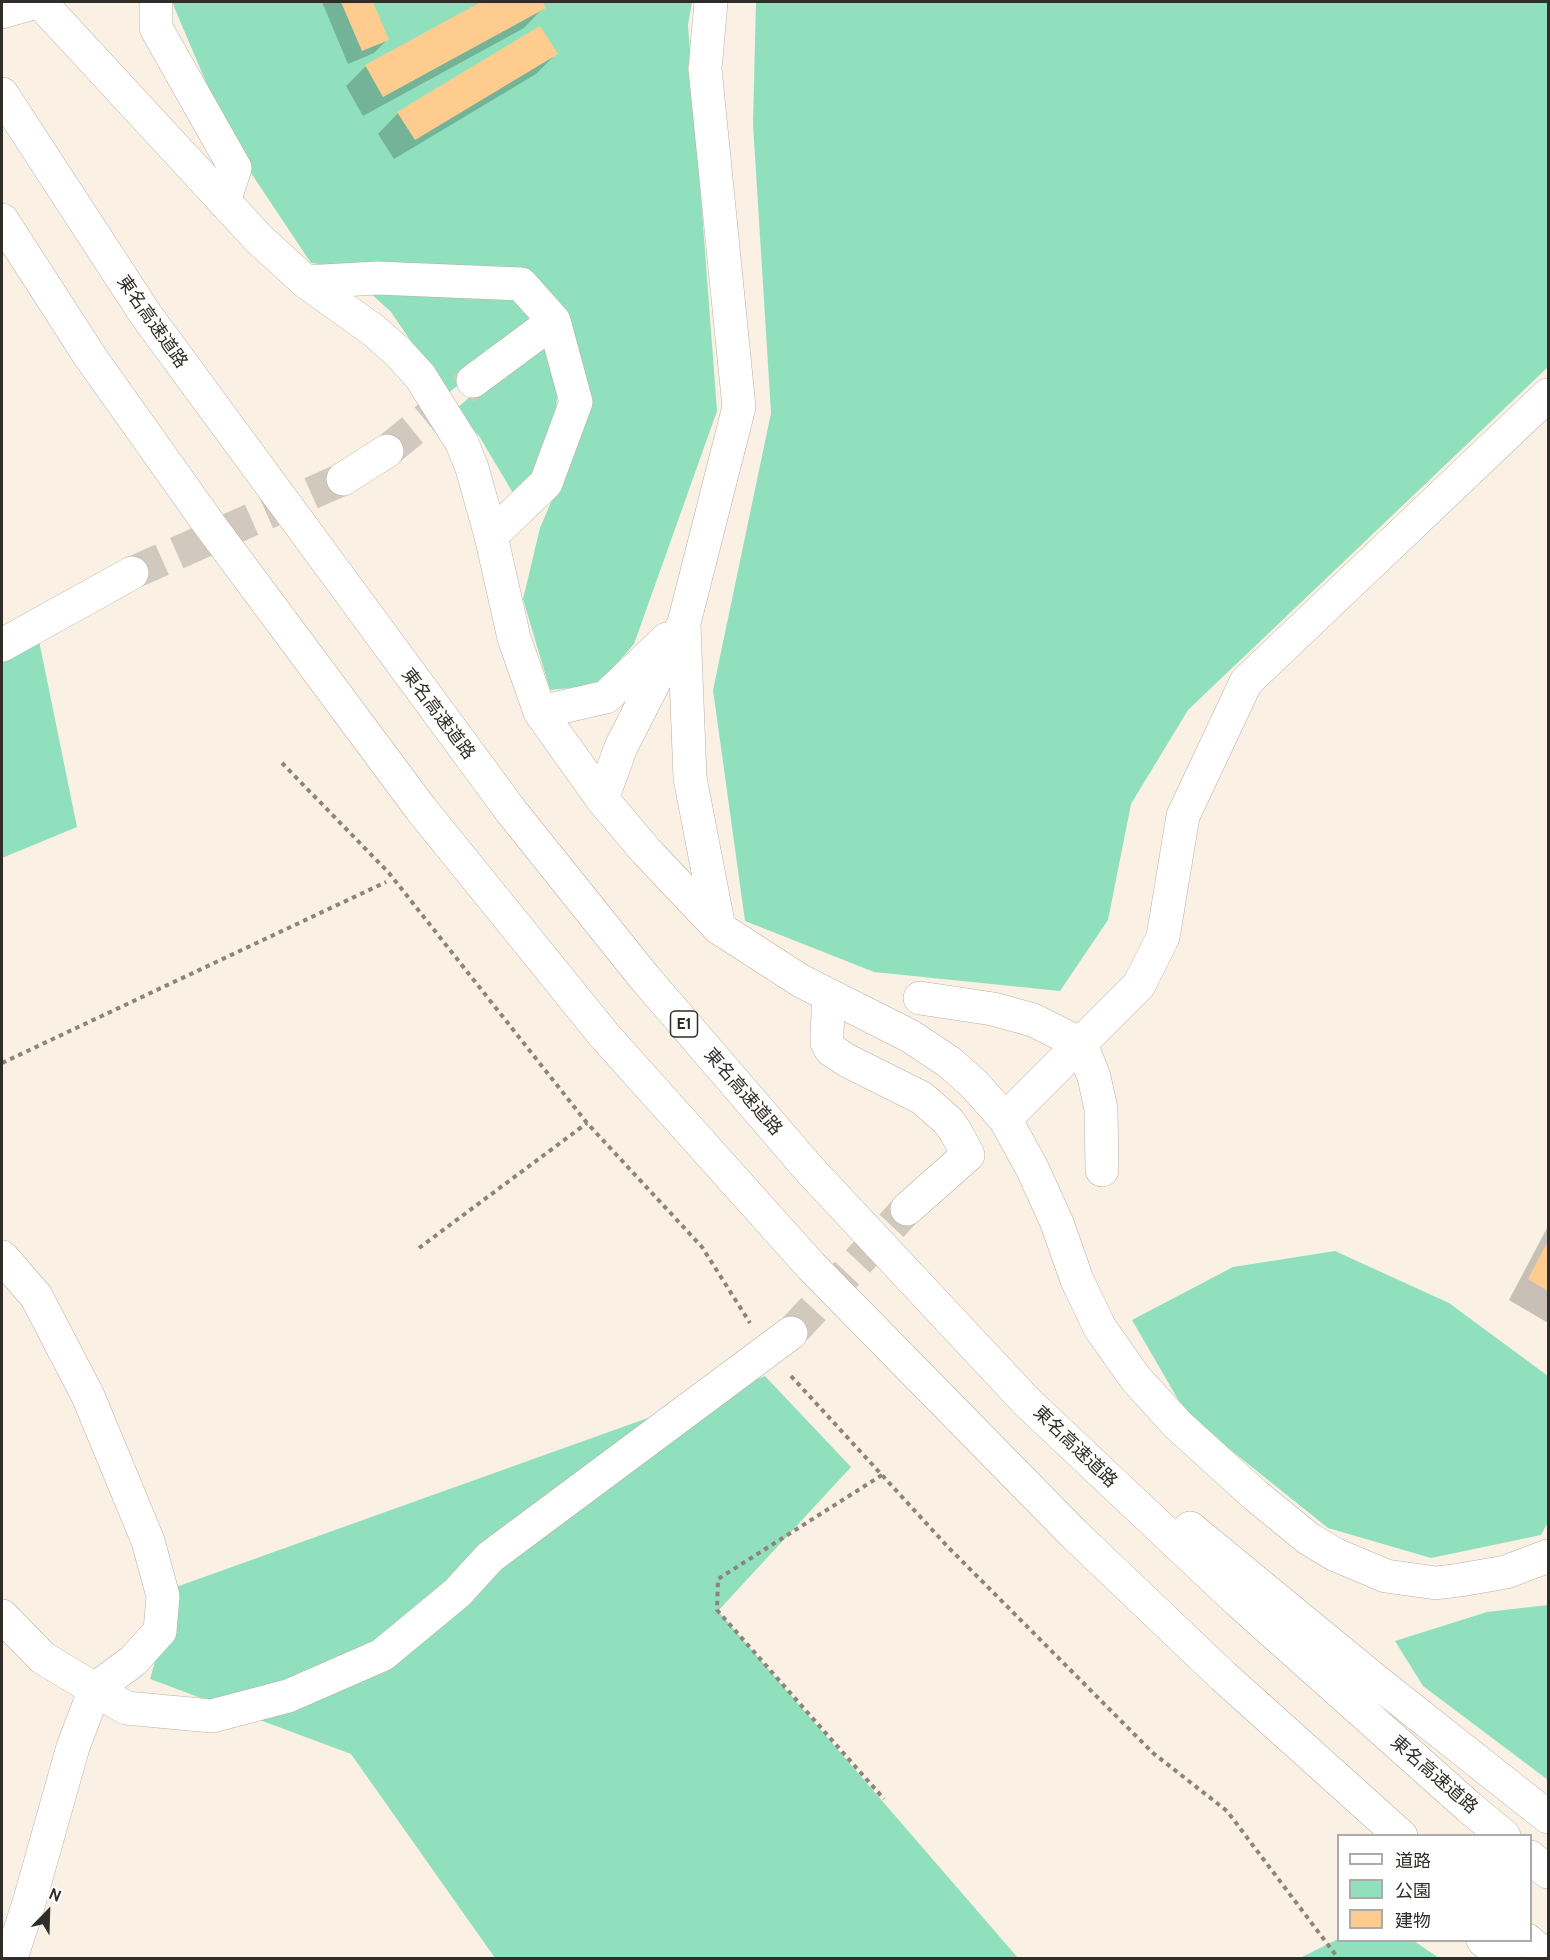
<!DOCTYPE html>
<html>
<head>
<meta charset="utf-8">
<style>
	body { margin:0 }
	#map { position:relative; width:1550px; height:1960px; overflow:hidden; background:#fbf0e4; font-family:Cabin,"Noto Sans JP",sans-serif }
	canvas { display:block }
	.frame { position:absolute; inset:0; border:3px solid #302c28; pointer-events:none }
	.legend { position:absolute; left:1337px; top:1834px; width:195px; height:108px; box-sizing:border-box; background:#fff; border:2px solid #acaba9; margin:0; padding:8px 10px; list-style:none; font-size:18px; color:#302c28 }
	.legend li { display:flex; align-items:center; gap:12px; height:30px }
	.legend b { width:30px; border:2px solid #acaba9 }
	.north { position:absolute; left:18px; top:1882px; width:60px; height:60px; -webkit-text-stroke:4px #fff; paint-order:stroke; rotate:23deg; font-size:16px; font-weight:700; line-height:24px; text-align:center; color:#302c28 }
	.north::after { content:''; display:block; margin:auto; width:21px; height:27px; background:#302c28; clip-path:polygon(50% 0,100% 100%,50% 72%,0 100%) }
</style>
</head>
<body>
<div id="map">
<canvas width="1550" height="1960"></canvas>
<div class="frame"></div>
<ul class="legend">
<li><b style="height:8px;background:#fff"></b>道路</li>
<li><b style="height:16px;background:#90e0bd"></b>公園</li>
<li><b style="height:16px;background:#ffcc90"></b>建物</li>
</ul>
<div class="north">N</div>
</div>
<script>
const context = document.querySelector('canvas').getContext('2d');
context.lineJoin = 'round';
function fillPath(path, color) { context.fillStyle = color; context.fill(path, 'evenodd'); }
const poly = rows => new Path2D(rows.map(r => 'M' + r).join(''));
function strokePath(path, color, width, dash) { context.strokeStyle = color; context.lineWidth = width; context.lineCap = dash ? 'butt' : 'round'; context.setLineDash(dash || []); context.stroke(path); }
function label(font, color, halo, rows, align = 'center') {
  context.font = font + ' Cabin,"Noto Sans JP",sans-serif'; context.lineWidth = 6; context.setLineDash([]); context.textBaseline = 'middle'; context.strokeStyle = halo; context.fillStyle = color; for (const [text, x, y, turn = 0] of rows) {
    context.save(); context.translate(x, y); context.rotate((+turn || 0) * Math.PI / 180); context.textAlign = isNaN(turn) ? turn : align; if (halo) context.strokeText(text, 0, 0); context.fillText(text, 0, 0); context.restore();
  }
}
const green = poly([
	[172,2,692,2,688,25,717,411,634,644,598,685,550,690,523,599,540,528,576,443,556,328,520,284,460,282,311,263,233,146],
	[756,2,1548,2,1548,367,1188,710,1131,804,1108,920,1060,991,874,972,745,921,713,690,771,413,753,124],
	[366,289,518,290,537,324,447,394,391,312],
	[543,333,561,369,548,469,516,498,479,436,456,409],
	[37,631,77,827,2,858,2,657],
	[1335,1251,1449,1303,1548,1376,1548,1522,1541,1535,1431,1558,1328,1528,1187,1415,1132,1320,1233,1267],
	[765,1376,851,1467,718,1611,1018,1958,495,1958,351,1754,150,1679,176,1587],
	[1548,1605,1548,1780,1423,1686,1395,1641,1487,1612],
	[1338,1939,1414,1941,1439,1958,1300,1958]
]);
const shadow = poly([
	[322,2,371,2,387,40,374,53,348,64],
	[484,2,541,2,544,7,524,28,363,116,346,86,366,66],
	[556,54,536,74,394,159,378,134,398,113],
	[1548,1226,1548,1323,1509,1300]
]);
const building = poly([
	[341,2,373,2,389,40,362,51],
	[481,2,543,2,546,8,383,97,365,65],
	[540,26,558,54,415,140,397,112],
	[1548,1241,1548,1291,1528,1279]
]);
const minorTunnel = poly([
	[387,451,473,381],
	[132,573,343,479],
	[791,1333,907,1209]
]);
const path = poly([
	[282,763,389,873,587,1123,702,1247,750,1323],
	[2,1063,386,882],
	[419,1248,587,1123],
	[791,1376,948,1547,1153,1753,1227,1811,1338,1958],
	[882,1475,718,1579,717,1610,884,1799]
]);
const minor = poly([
	[40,2,259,239,306,282,373,330,398,352,420,376,462,443,472,468,491,536,514,638,540,712,602,799,646,851,719,928,801,981,910,1036,949,1062,974,1084,1005,1119,1032,1168,1057,1223,1077,1280,1100,1328,1136,1379,1178,1425,1255,1495,1309,1539,1336,1555,1386,1576,1436,1583,1460,1580,1506,1572,1548,1556],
	[156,2,156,28,235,168,224,202],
	[2,12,37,2],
	[306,282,377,278,521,284,554,321,576,402,546,483,491,536],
	[473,381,554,321],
	[343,479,387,451],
	[684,625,690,778,719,928],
	[2,645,132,573],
	[540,712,606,697,667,639],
	[602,799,621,747,684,623,739,407,705,69,711,2],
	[829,996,827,1032,827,1043,831,1050,848,1061,922,1098,948,1121,956,1132,968,1155,907,1209],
	[920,998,993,1009,1033,1020,1081,1044,1094,1077,1101,1109,1102,1170],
	[1005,1119,1139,985,1163,937,1183,816,1246,682,1548,395],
	[2,1257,36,1296,88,1396,148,1541,163,1596,160,1631,133,1661,95,1689,73,1747,29,1903,11,1958],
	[2,1616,43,1658,126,1708,212,1716,288,1696,382,1655,457,1593,490,1557,791,1333]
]);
const highway = poly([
	[2,94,146,315,511,811,644,977,810,1170,1027,1402,1237,1600,1469,1807,1504,1836],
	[2,220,91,358,209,524,421,809,604,1035,811,1266,1075,1535,1223,1676,1401,1836],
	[1190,1528,1376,1681,1548,1817],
	[1530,1857,1548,1872],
	[1483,1940,1504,1958],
	[1527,1940,1548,1958]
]);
const shields = [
	[684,1024,27]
];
const shieldNames = [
	["E1",684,1024]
];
const streetNames = [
	["東名高速道路",152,322,55],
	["東名高速道路",438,714,53],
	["東名高速道路",743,1092,49],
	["東名高速道路",1075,1447,44],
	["東名高速道路",1434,1775,41]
];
fillPath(green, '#90e0bd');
fillPath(shadow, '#0003');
fillPath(building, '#ffcc90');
strokePath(minorTunnel, '#d2c9be', 33, [33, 16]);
strokePath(minor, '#b9afa4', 34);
strokePath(highway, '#b9afa4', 34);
strokePath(path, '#8c857d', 4, [4.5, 4.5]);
strokePath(minor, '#fff', 33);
strokePath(highway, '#fff', 33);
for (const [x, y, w] of shields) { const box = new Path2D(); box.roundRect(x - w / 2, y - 13, w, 26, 4.5); context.fillStyle = '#fff'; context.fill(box); strokePath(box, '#302c28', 1.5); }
label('bold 16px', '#302c28', null, shieldNames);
label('18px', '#302c28', '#fff', streetNames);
</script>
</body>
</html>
